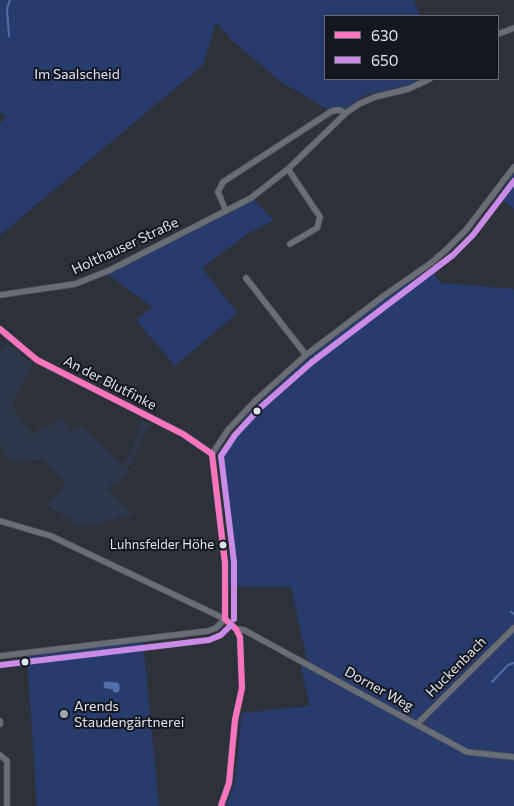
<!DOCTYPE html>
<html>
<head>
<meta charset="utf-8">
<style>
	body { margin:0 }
	#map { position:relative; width:514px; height:806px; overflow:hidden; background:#2d313a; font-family:Commissioner,sans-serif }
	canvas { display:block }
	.legend { position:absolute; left:324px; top:15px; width:175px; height:65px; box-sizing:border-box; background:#14171f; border:1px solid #656972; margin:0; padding:6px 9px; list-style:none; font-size:15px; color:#dee3ee }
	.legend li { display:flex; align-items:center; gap:10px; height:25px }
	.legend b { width:25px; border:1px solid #656972 }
</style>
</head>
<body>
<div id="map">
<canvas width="514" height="806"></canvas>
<ul class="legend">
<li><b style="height:6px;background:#fc73be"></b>630</li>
<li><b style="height:6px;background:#ca8be6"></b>650</li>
</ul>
</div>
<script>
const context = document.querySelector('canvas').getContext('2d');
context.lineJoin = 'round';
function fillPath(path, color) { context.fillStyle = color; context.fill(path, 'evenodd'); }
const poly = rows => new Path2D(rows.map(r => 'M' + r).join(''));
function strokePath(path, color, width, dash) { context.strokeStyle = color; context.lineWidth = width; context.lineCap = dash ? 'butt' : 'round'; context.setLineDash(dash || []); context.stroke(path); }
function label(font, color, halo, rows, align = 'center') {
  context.font = font + ' Commissioner,sans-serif'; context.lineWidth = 4; context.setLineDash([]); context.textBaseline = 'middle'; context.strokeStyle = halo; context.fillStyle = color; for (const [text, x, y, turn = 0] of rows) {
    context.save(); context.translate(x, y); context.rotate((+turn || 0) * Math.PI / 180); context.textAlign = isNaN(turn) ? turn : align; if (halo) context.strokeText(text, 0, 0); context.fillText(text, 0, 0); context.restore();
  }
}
const built = poly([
	[7,343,33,364,17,391,13,406,31,434,64,418,70,432,82,427,123,465,131,453,142,420,150,424,141,437,136,455,127,469,131,473,107,488,133,514,91,525,73,526,73,521,48,506,66,482,42,460,10,462,0,444,0,352]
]);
const green = poly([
	[0,0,414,0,420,16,325,16,325,79,426,79,415,84,365,95,346,108,327,109,280,81,233,41,216,22,203,65,0,235,0,123,7,116,0,113],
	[514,173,514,209,498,197],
	[254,200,274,220,249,233,202,268,237,313,175,366,136,320,153,307,107,274],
	[431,268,440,283,514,289,514,806,226,806,235,782,242,713,310,706,301,667,307,659,291,587,229,586,230,550,218,453,249,413,306,360,364,313],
	[143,642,159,806,37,806,27,656]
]);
const stream = poly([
	[9,36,7,9,10,0],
	[511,612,514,614],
	[492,682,508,665,514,663]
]);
const canal = poly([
	[107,685,116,686,116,689]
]);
const street = poly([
	[498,34,514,28],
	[288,169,320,217,317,228,290,244],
	[226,211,218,192,223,182,332,111,339,110,346,113],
	[246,278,306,355],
	[0,295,75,284,110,270,251,198,288,169,346,113,359,104,375,97,408,89,430,79],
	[0,329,37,360,183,434,212,454],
	[0,521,51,536,225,619,236,629,240,637,242,688,235,720,229,783,221,806],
	[225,619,225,563,212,454,228,430,255,401,306,355,385,295,431,263,447,249,466,230,514,167],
	[236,629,244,630,467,752,514,757],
	[0,656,208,631,216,628,225,619],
	[0,721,0,724],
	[417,724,514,628],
	[0,755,7,761,7,806]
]);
const bus1 = poly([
	[0,329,37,360,183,434,212,454],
	[212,454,225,563,225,619],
	[221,806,229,783,235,720,242,688,240,637,236,629,225,619]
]);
const bus2 = poly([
	[234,619,234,562,221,456,235,435,261,407,312,362,453,255,473,235,514,181],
	[1,665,209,640,221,635,231,625]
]);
const markers = [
	[257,411,4.5,"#dee3ee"],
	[223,545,4.5,"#dee3ee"],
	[25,662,4.5,"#dee3ee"],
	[64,714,5,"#a0a5af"]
];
const busNames = [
	["Luhnsfelder Höhe",214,545]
];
const parkNames = [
	["Im Saalscheid",77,74]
];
const streetNames = [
	["Holthauser Straße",125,246,-25],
	["An der Blutfinke",110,383,27],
	["Huckenbach",456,667,-45],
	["Dorner Weg",379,689,29]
];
const poiNames = [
	["Arends",74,706],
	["Staudengärtnerei",74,722]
];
fillPath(built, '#2e384d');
fillPath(green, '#273c6d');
strokePath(stream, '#526ea8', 2);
strokePath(canal, '#526ea8', 7);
strokePath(street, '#4b4e56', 7);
strokePath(street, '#696d76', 5.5);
strokePath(bus1, '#fc73be', 6);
strokePath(bus2, '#ca8be6', 6);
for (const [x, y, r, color] of markers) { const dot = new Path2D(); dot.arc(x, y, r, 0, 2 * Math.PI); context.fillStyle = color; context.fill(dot); strokePath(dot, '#14171f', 2); }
label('13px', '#dee3ee', '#14171f', busNames, 'right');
label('14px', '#dbe4f6', '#14171f', parkNames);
label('14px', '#dee3ee', '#14171f', streetNames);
label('14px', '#dee3ee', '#14171f', poiNames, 'left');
</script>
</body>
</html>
